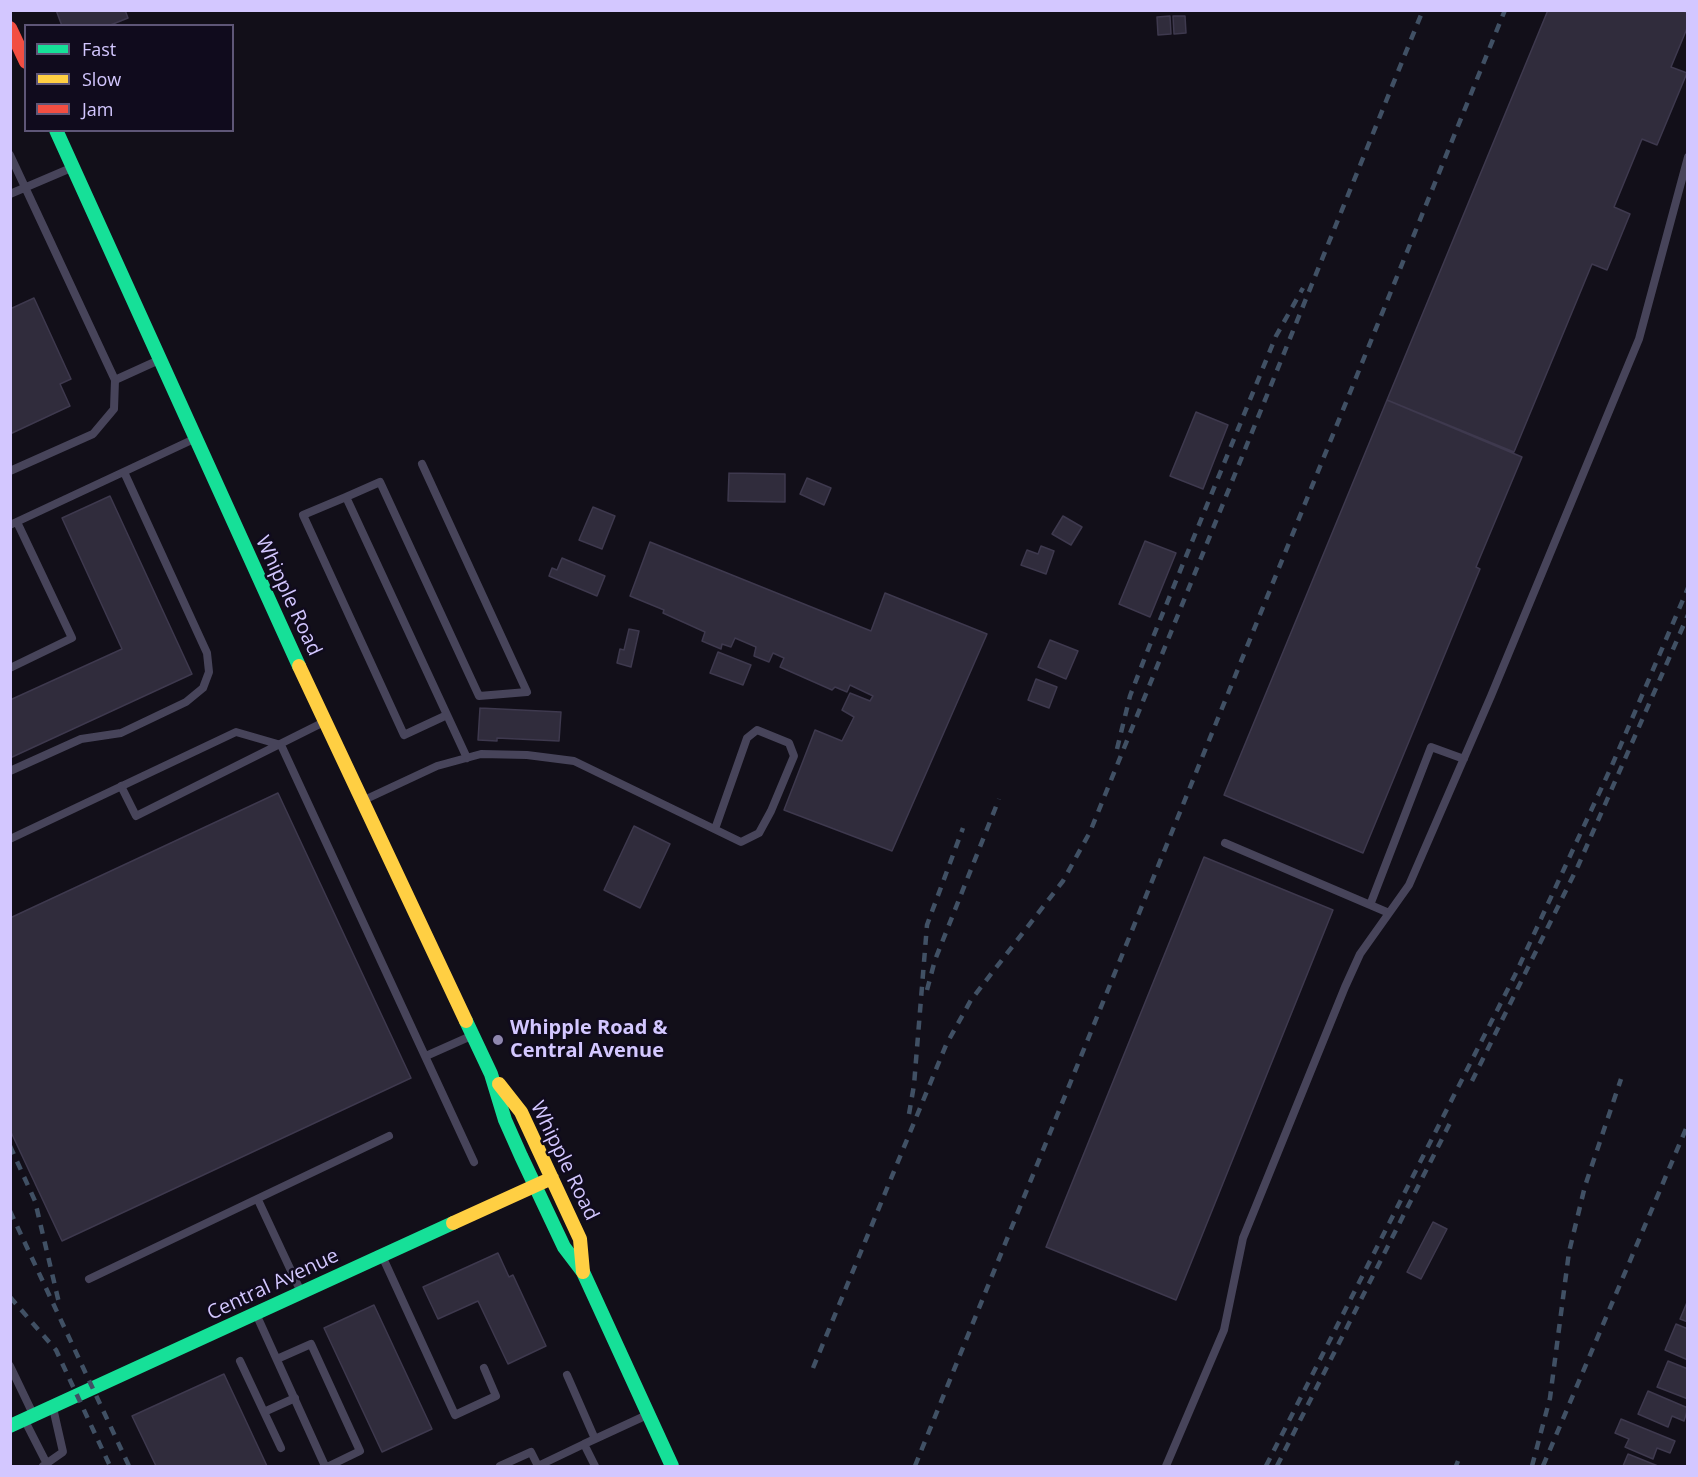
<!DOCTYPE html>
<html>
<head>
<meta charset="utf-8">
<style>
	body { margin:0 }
	#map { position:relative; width:1698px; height:1477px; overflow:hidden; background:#120f19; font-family:"Open Sans",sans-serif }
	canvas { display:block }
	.frame { position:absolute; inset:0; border:12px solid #d3c7ff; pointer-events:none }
	.legend { position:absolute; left:24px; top:24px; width:210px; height:108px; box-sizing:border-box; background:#100b1d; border:2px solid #5e5677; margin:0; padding:8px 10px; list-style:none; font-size:18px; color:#d3c7ff }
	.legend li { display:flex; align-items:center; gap:12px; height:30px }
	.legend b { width:30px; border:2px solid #5e5677 }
</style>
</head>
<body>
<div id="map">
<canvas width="1698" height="1477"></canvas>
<div class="frame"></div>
<ul class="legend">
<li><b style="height:8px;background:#16e098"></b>Fast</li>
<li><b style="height:8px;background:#ffcf43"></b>Slow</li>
<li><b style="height:8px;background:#f24e42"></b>Jam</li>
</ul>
</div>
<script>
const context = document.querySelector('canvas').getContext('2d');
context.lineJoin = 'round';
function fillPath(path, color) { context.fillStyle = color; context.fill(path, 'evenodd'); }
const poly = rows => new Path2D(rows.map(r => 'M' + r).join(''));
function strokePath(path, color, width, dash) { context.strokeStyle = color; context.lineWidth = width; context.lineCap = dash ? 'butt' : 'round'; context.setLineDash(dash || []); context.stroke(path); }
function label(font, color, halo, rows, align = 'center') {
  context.font = font + ' "Open Sans",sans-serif'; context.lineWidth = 5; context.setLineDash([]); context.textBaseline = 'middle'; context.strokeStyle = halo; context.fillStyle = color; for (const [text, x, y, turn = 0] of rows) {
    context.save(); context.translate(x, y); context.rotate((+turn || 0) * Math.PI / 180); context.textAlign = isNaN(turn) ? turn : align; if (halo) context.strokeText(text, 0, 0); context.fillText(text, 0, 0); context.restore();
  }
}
const building = poly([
	[56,10,125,10,128,18,108,26,62,26,56,10],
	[1548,10,1681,10,1688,13,1688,26,1671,67,1687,73,1657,145,1642,139,1614,207,1630,214,1607,270,1592,264,1514,452,1387,400,1548,10],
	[1170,16,1171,34,1158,35,1157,17,1170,16],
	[1173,16,1185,16,1186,33,1174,34,1173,16],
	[34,298,71,379,60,384,70,406,10,434,10,309,34,298],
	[1387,400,1522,457,1476,567,1480,569,1363,853,1224,795,1387,400],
	[1196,412,1228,425,1203,489,1170,476,1196,412],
	[729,473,785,474,785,502,728,501,729,473],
	[807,478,831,488,824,505,800,494,807,478],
	[110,496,192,674,10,758,10,700,122,649,62,518,110,496],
	[593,507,615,516,602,549,579,540,593,507],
	[1063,516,1082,527,1071,545,1052,534,1063,516],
	[1145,541,1176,553,1150,617,1119,604,1145,541],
	[650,542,871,631,885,593,987,634,892,851,784,810,815,730,842,741,854,717,842,710,850,693,870,701,873,696,850,685,847,692,835,687,832,690,780,667,784,658,773,653,769,662,754,656,756,647,735,638,731,647,722,644,721,649,702,641,705,632,663,613,664,610,630,596,650,542],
	[1041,546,1054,551,1046,574,1021,565,1027,550,1038,554,1041,546],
	[562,558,605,576,597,596,549,576,552,568,557,570,562,558],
	[629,629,639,631,631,667,617,663,620,649,624,650,629,629],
	[1050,640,1078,651,1066,679,1038,667,1050,640],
	[718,652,751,665,743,685,710,673,718,652],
	[1036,679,1057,687,1049,708,1028,700,1036,679],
	[480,708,561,712,559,741,497,738,497,741,478,740,480,708],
	[278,793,411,1078,62,1241,10,1130,10,918,278,793],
	[634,826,670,844,640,908,604,890,634,826],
	[1204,857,1333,910,1176,1300,1046,1247,1204,857],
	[1433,1222,1447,1229,1421,1279,1407,1272,1433,1222],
	[498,1253,509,1277,513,1275,546,1346,508,1364,478,1301,438,1319,423,1287,498,1253],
	[1688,1300,1688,1322,1680,1319,1688,1300],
	[374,1305,432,1429,382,1452,324,1328,374,1305],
	[1676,1324,1688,1329,1688,1360,1665,1350,1676,1324],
	[1668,1361,1688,1369,1688,1399,1657,1387,1668,1361],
	[224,1374,267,1466,156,1466,132,1416,224,1374],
	[1648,1391,1688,1408,1684,1421,1672,1416,1668,1427,1638,1414,1648,1391],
	[1621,1419,1675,1441,1670,1453,1657,1448,1653,1459,1625,1447,1629,1439,1615,1433,1621,1419],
	[1628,1454,1658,1466,1623,1466,1628,1454]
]);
const lane = poly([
	[10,155,115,380,114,409,93,434,10,471],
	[10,194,71,168],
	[115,380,159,360],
	[422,464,527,692,479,696,380,482,346,497,467,758],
	[346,497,303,515,404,735,447,715],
	[10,525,194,439],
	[10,668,72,638,17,522],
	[10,771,81,739,121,733,186,702,203,688,209,672,207,653,124,472],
	[121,786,136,816,322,723],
	[362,801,437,766,481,754,527,755,574,761,741,842,759,833,771,811,794,756,789,743,757,730,747,738,715,829],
	[10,839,236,732,281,745,474,1162],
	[1225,843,1389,913],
	[1370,905,1431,747,1464,759],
	[426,1056,471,1036],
	[258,1200,301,1292],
	[383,1258,455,1415,496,1396,484,1368],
	[89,1279,389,1136],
	[257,1316,325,1466],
	[277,1359,311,1344,360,1451,329,1466],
	[240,1361,264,1412],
	[10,1366,33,1414],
	[567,1375,595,1439,647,1415],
	[25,1421,47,1464],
	[281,1448,264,1412,295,1398],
	[43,1466,63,1452,53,1408],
	[500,1466,531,1452,538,1466],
	[538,1466,584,1444],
	[595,1466,584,1444,595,1439],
	[1166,1466,1224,1330,1243,1238,1345,987,1360,954,1409,885,1491,696,1639,339,1688,157]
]);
const fast = poly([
	[56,130,299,666],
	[466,1021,491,1074,505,1120,521,1156,564,1247,583,1272,672,1466],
	[10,1426,453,1223]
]);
const slow = poly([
	[299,666,466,1021],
	[499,1084,521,1112,580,1239,583,1272],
	[453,1223,552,1178]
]);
const jam = poly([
	[10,28,26,62]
]);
const rail = poly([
	[1117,749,1130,696,1149,647,1276,336,1303,288],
	[927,990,935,960,999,799],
	[1472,1081,1578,866,1688,615],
	[909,1114,914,1085,927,925,963,828],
	[10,1146,35,1201,59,1303],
	[10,1211,129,1466],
	[10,1297,56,1350,110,1466],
	[813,1368,946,1045,971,1000,1063,881,1090,832,1423,10],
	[915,1466,1505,10],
	[1266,1466,1515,975,1613,763,1688,588],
	[1277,1466,1451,1121],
	[1456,1466,1458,1461],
	[1532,1466,1550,1398,1569,1252,1585,1186,1621,1079],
	[1543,1466,1688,1124]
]);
const markers = [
	[498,1040,6,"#8f87ae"]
];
const streetNames = [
	["Whipple Road",288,596,65],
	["Whipple Road",564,1161,64],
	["Central Avenue",273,1285,-25]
];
const poiNames = [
	["Whipple Road &",510,1028],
	["Central Avenue",510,1051]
];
fillPath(building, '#302c3c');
strokePath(building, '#3e394e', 1.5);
strokePath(lane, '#47445a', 8);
strokePath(fast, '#16e098', 14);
strokePath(slow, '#ffcf43', 14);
strokePath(jam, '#f24e42', 14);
strokePath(rail, '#405064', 4.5, [9, 8]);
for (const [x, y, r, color] of markers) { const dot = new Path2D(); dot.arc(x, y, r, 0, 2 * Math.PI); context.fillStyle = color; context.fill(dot); strokePath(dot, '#100b1d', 2); }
label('20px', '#d3c7ff', '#100b1d', streetNames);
label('bold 20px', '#d3c7ff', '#100b1d', poiNames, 'left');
</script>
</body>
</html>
